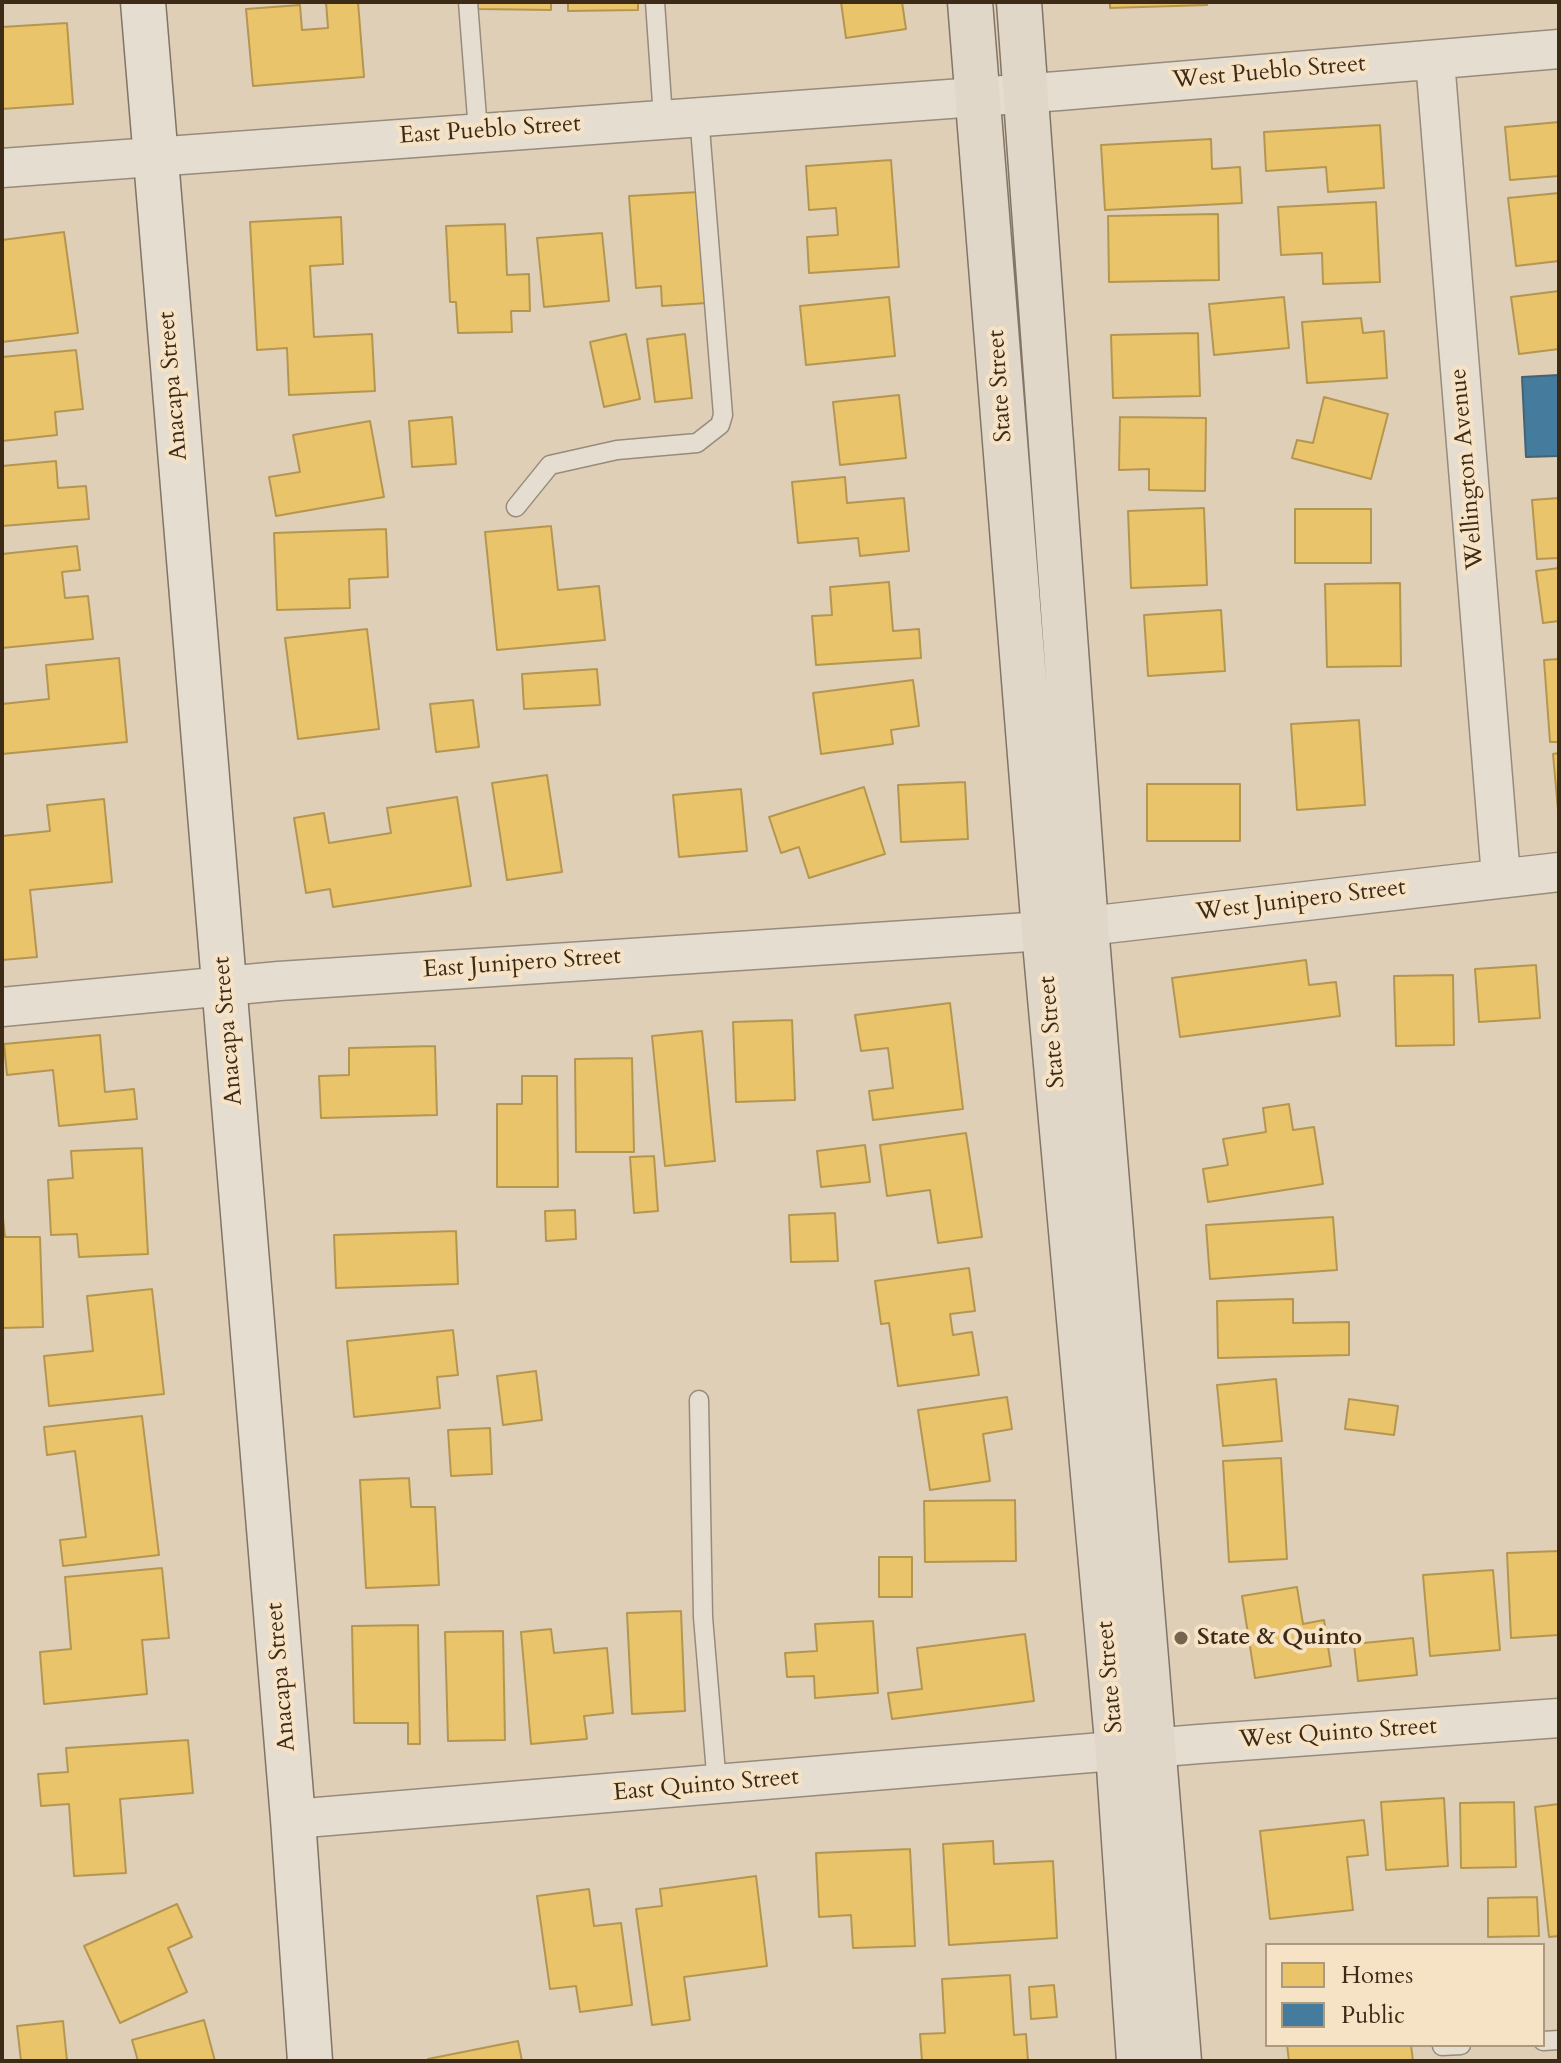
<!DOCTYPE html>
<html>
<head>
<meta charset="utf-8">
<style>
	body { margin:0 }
	#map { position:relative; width:1561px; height:2063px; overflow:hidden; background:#e0cfb7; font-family:Cardo,serif }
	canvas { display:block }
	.frame { position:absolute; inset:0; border:4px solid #3d2b18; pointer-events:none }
	.legend { position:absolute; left:1265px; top:1943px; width:280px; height:104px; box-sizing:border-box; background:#f6e2c5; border:2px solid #ac9980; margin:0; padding:10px 14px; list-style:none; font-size:24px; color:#3d2b18 }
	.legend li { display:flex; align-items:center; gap:16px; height:40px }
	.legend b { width:40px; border:2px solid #ac9980 }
</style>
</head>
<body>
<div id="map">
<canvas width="1561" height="2063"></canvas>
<div class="frame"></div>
<ul class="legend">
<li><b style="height:22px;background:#e9c46a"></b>Homes</li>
<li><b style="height:22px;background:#457b9d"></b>Public</li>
</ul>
</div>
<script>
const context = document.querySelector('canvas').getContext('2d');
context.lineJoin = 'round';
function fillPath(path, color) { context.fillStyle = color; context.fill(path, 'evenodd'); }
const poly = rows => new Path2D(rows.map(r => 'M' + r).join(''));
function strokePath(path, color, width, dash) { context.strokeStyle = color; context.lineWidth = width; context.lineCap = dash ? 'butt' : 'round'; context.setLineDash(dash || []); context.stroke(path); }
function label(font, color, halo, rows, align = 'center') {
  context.font = font + ' Cardo,serif'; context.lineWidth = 8; context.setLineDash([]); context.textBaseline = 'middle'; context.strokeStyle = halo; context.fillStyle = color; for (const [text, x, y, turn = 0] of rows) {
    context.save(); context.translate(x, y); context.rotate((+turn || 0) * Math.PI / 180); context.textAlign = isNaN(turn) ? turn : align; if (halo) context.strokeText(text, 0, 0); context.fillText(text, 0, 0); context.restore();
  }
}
const homes = poly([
	[326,2,358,2,364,77,253,86,246,9,300,5,302,30,328,28,326,2],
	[476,2,551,2,551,10,477,9,476,2],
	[568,2,638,2,638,10,568,11,568,2],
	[841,2,902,2,906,29,846,38,841,2],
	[1110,2,1207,2,1207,5,1110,8,1110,2],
	[67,23,73,104,2,109,2,27,67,23],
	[1559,122,1559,176,1510,180,1505,127,1559,122],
	[1380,125,1384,188,1328,192,1326,167,1266,171,1264,132,1380,125],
	[1211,139,1212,169,1240,167,1242,203,1105,210,1101,145,1211,139],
	[891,160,899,267,809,273,807,237,838,235,836,208,809,210,806,166,891,160],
	[699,192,707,303,662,306,661,286,636,288,629,196,699,192],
	[1559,193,1559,261,1516,266,1508,198,1559,193],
	[1376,202,1380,282,1323,284,1322,253,1281,255,1278,207,1376,202],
	[1218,214,1219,280,1109,282,1108,216,1218,214],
	[341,217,343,264,310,266,314,337,372,334,375,391,289,395,287,348,257,350,250,222,341,217],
	[505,224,507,275,529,274,530,311,511,311,512,332,458,333,456,302,450,302,446,226,505,224],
	[64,232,78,333,2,342,2,240,64,232],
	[602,233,609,301,544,307,537,238,602,233],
	[1559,291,1559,349,1519,354,1511,297,1559,291],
	[889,297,895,356,806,365,800,306,889,297],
	[1284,297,1289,348,1214,355,1209,304,1284,297],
	[1361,318,1363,333,1384,331,1387,378,1307,383,1302,322,1361,318],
	[1198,333,1200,396,1113,398,1111,335,1198,333],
	[626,334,640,399,604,407,590,342,626,334],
	[685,334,692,398,655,402,647,339,685,334],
	[76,350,83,409,55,412,57,435,2,441,2,357,76,350],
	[899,395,906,458,840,465,833,402,899,395],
	[1324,397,1388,414,1371,479,1292,458,1297,440,1313,443,1324,397],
	[452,417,456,464,412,467,409,421,452,417],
	[1120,417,1206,418,1205,491,1149,490,1149,469,1119,470,1120,417],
	[370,421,384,497,276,516,269,477,300,472,293,435,370,421],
	[56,461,58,488,86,486,89,519,2,526,2,466,56,461],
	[845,477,847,503,904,498,909,551,860,556,858,538,798,543,792,482,845,477],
	[1559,498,1559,558,1537,559,1532,500,1559,498],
	[1204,508,1207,585,1131,588,1128,511,1204,508],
	[1295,509,1371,509,1371,563,1295,563,1295,509],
	[551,526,558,590,599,586,605,640,497,650,485,532,551,526],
	[386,529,388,577,349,579,350,608,277,610,274,533,386,529],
	[77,546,80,570,62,572,65,598,88,596,93,639,2,648,2,554,77,546],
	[1559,568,1559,621,1543,623,1536,571,1559,568],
	[889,582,893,631,919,629,921,658,816,665,812,616,832,615,830,587,889,582],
	[1400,583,1401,666,1327,667,1325,584,1400,583],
	[1221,610,1225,671,1148,676,1144,615,1221,610],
	[367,629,379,729,298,739,285,638,367,629],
	[119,658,127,742,2,754,2,704,49,699,46,665,119,658],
	[1559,659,1559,742,1550,742,1544,660,1559,659],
	[597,669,600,705,524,709,522,674,597,669],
	[913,680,919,726,891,730,893,744,821,754,813,693,913,680],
	[473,700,479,747,436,752,430,704,473,700],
	[1359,720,1365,805,1297,810,1291,724,1359,720],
	[1559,753,1559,821,1553,754,1559,753],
	[547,775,562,872,507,880,492,783,547,775],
	[965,782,968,839,901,842,898,785,965,782],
	[1147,784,1240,784,1240,841,1147,841,1147,784],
	[864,787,885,854,809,878,799,847,781,853,769,817,864,787],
	[741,789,747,851,679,857,673,795,741,789],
	[457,797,471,886,333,907,330,889,306,893,294,818,324,813,329,843,391,833,387,808,457,797],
	[104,799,112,882,30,890,37,957,2,960,2,836,50,831,47,805,104,799],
	[1306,960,1309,985,1336,982,1340,1016,1180,1037,1172,978,1306,960],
	[1536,965,1540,1018,1479,1022,1475,969,1536,965],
	[1453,975,1454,1045,1396,1046,1394,976,1453,975],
	[950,1003,963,1109,873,1120,869,1091,893,1088,888,1048,861,1051,855,1015,950,1003],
	[792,1020,795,1100,736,1102,733,1022,792,1020],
	[702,1031,715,1161,665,1166,652,1036,702,1031],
	[100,1035,105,1092,134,1089,137,1119,59,1126,53,1070,7,1075,4,1044,100,1035],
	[435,1046,437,1115,321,1118,319,1076,349,1075,349,1048,435,1046],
	[632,1058,634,1152,576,1152,575,1059,632,1058],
	[522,1076,557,1076,558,1187,497,1187,497,1104,522,1104,522,1076],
	[1289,1104,1293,1130,1314,1127,1323,1184,1208,1202,1203,1169,1228,1165,1223,1139,1266,1132,1263,1108,1289,1104],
	[966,1133,982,1237,938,1243,930,1190,887,1196,880,1145,966,1133],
	[865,1145,870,1182,821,1187,817,1151,865,1145],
	[142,1148,148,1254,79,1257,77,1234,51,1235,48,1180,73,1178,71,1151,142,1148],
	[654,1156,658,1211,634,1213,630,1157,654,1156],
	[2,1209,5,1237,40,1237,43,1327,2,1328,2,1209],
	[575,1210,576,1239,546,1241,545,1211,575,1210],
	[835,1213,838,1261,791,1262,789,1215,835,1213],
	[1333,1217,1337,1270,1210,1279,1206,1225,1333,1217],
	[456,1231,458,1284,336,1288,334,1235,456,1231],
	[969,1268,975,1311,950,1314,953,1335,972,1332,979,1375,898,1386,889,1323,881,1324,875,1281,969,1268],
	[152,1289,164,1394,49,1406,44,1356,93,1351,87,1296,152,1289],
	[1293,1299,1293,1323,1349,1322,1349,1355,1218,1358,1217,1301,1293,1299],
	[453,1330,458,1375,437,1377,440,1408,354,1417,347,1341,453,1330],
	[536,1371,542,1420,503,1425,497,1376,536,1371],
	[1276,1379,1282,1441,1223,1446,1217,1385,1276,1379],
	[1007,1397,1012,1429,983,1434,990,1481,930,1490,918,1410,1007,1397],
	[1349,1399,1398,1406,1394,1435,1345,1429,1349,1399],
	[142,1416,159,1555,63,1566,60,1540,86,1537,75,1451,47,1455,44,1427,142,1416],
	[490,1428,492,1474,451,1476,448,1430,490,1428],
	[1281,1458,1287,1559,1229,1562,1223,1461,1281,1458],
	[409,1478,411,1507,435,1507,439,1585,366,1588,360,1480,409,1478],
	[1015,1500,1016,1561,925,1562,924,1501,1015,1500],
	[1559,1551,1559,1635,1511,1638,1507,1553,1559,1551],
	[879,1557,912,1557,912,1597,879,1597,879,1557],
	[162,1568,169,1638,142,1640,147,1694,44,1704,40,1652,71,1649,65,1577,162,1568],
	[1493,1570,1500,1650,1430,1656,1423,1575,1493,1570],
	[1297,1587,1303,1624,1324,1620,1331,1666,1255,1678,1242,1596,1297,1587],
	[681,1611,685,1711,632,1714,627,1613,681,1611],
	[873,1621,878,1693,815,1698,814,1676,787,1677,785,1653,817,1651,815,1624,873,1621],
	[418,1625,420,1744,408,1744,408,1723,354,1723,352,1626,418,1625],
	[551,1629,554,1653,607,1648,613,1713,584,1716,587,1739,531,1744,521,1632,551,1629],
	[503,1631,505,1740,448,1741,445,1632,503,1631],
	[1025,1634,1034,1701,892,1719,888,1693,922,1689,917,1648,1025,1634],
	[1413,1638,1417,1675,1358,1681,1354,1644,1413,1638],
	[188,1740,193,1793,120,1799,126,1873,74,1876,69,1804,41,1806,38,1774,68,1772,66,1748,188,1740],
	[1444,1798,1448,1866,1386,1870,1381,1802,1444,1798],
	[1514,1802,1516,1867,1461,1868,1460,1803,1514,1802],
	[1559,1804,1559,1936,1549,1937,1535,1807,1559,1804],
	[1364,1820,1368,1855,1347,1857,1353,1910,1270,1919,1260,1831,1364,1820],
	[993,1841,994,1864,1053,1861,1057,1938,949,1945,943,1844,993,1841],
	[910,1849,915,1946,853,1948,851,1915,819,1917,816,1853,910,1849],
	[756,1876,767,1966,684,1977,690,2020,652,2025,636,1909,662,1906,660,1889,756,1876],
	[589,1889,594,1926,621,1923,632,2005,580,2012,576,1986,550,1989,537,1896,589,1889],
	[1537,1897,1539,1936,1488,1937,1488,1898,1537,1897],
	[177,1904,192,1937,168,1948,187,1992,120,2023,84,1946,177,1904],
	[1010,1975,1014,2035,1026,2034,1028,2061,922,2061,920,2034,945,2033,942,1979,1010,1975],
	[1054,1985,1057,2017,1031,2019,1029,1987,1054,1985],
	[204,2020,215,2061,138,2061,132,2040,204,2020],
	[63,2021,67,2061,21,2061,17,2026,63,2021],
	[518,2041,522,2061,428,2061,428,2059,518,2041],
	[1287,2045,1411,2045,1413,2061,1289,2061,1287,2045]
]);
const public = poly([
	[1559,375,1559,456,1526,457,1522,377,1559,375]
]);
const lane = poly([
	[468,2,478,131],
	[655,2,663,118],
	[516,507,550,465,617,450,697,443,720,425,723,415,699,115],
	[699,1400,703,1617,717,1785],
	[1543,2041,1559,2040],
	[1442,2046,1461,2045]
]);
const street = poly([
	[1435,60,1501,877],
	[2,168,1059,91,1559,49],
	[2,1007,279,981,1044,931,1559,872],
	[293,1819,1199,1744,1559,1718]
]);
const secondary = poly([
	[143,2,293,1819,310,2061]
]);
const primary = poly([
	[970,2,1044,931,1118,1752,1139,2061],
	[1019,2,1086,926,1179,2061]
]);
const markers = [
	[1181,1638,8,"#766450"]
];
const streetNames = [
	["West Pueblo Street",1269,73,-5],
	["East Pueblo Street",490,131,-4],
	["Anacapa Street",174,386,-95],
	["State Street",1001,386,-94],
	["Wellington Avenue",1468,469,-95],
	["West Junipero Street",1301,901,-7],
	["East Junipero Street",522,964,-4],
	["Anacapa Street",229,1031,-95],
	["State Street",1053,1032,-95],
	["Anacapa Street",282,1677,-95],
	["State Street",1111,1677,-95],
	["West Quinto Street",1338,1734,-4],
	["East Quinto Street",706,1786,-5]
];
const poiNames = [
	["State & Quinto",1197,1638]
];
fillPath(homes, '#e9c46a');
strokePath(homes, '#b59651', 2);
fillPath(public, '#457b9d');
strokePath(public, '#436375', 2);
strokePath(lane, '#978b7c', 21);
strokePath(street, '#978b7c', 41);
strokePath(secondary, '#807566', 47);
strokePath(primary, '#807566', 47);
strokePath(lane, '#e5ddd0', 18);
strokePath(street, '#e5ddd0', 38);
strokePath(secondary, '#e5ddd0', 44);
strokePath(primary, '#e1d7c9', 44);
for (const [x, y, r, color] of markers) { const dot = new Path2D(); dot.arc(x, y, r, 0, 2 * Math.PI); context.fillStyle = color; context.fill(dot); strokePath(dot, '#f6e2c5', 3); }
label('24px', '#3d2b18', '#f6e2c5', streetNames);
label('bold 24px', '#3d2b18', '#f6e2c5', poiNames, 'left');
</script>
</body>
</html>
